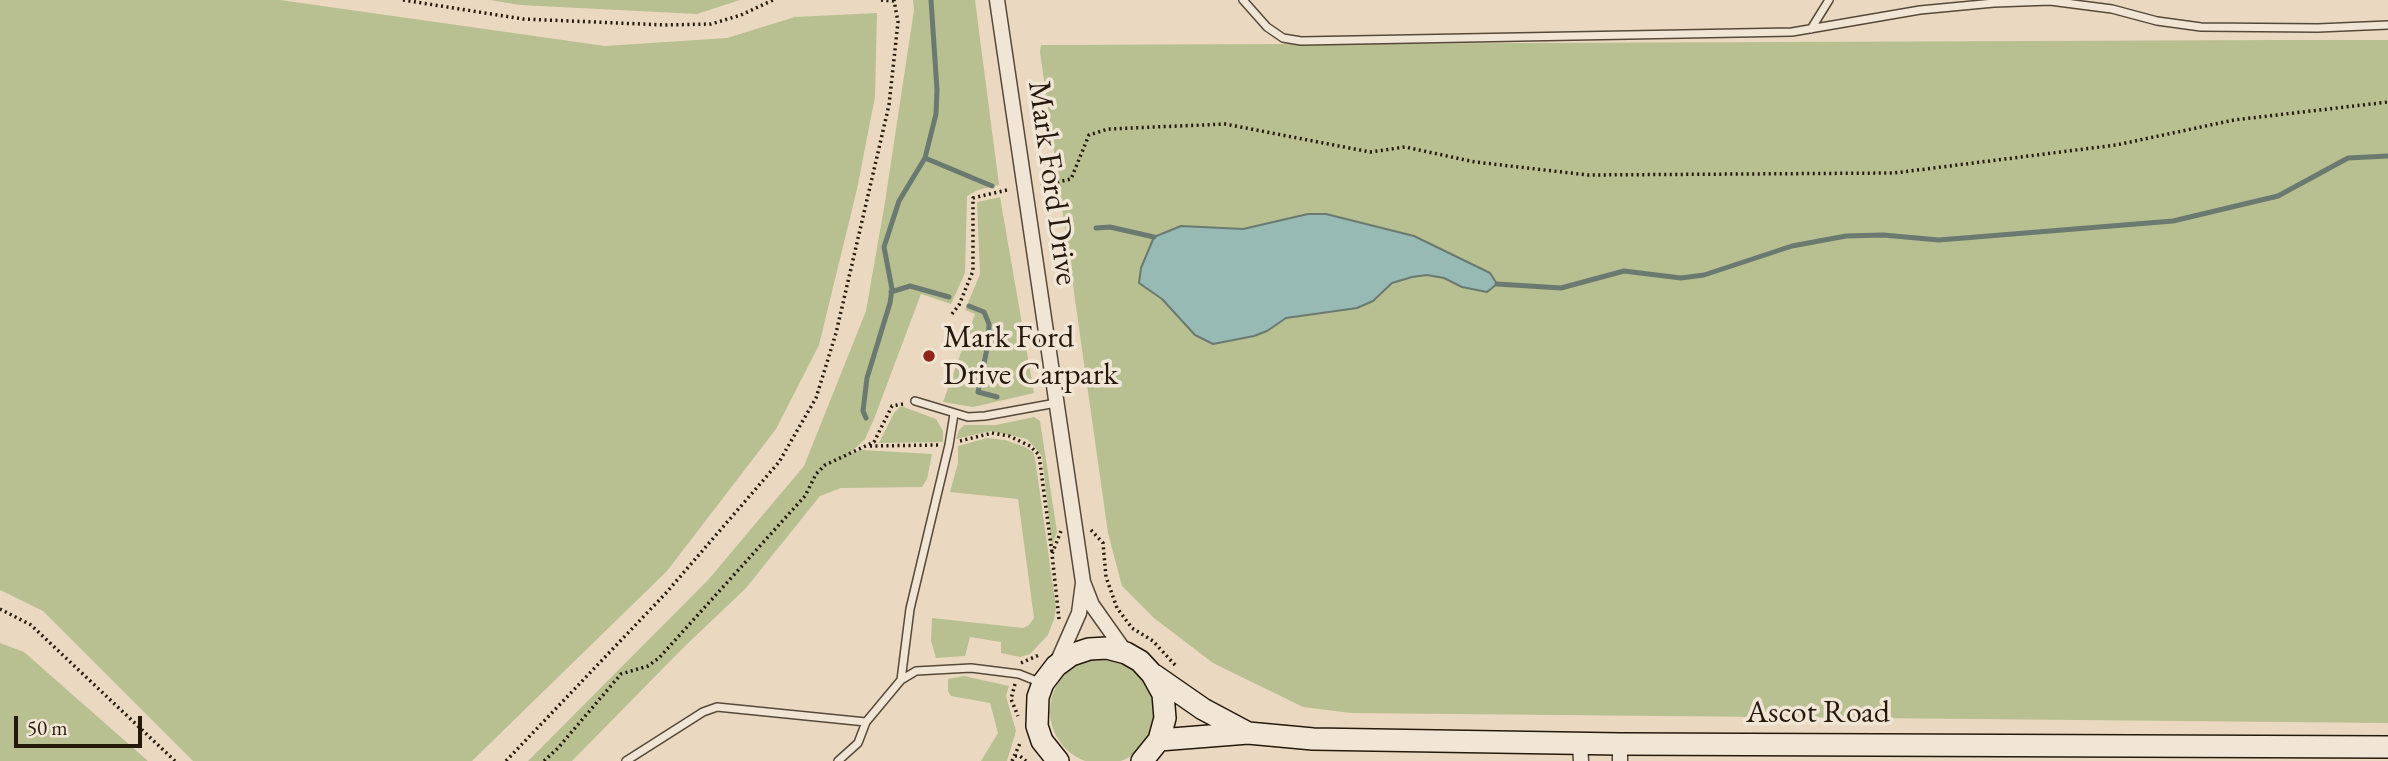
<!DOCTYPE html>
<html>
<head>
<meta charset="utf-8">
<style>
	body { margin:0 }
	#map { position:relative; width:2388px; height:761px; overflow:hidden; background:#ead9c0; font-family:"EB Garamond",serif }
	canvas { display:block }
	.scale { position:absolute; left:14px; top:716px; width:128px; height:32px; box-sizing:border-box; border:4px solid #25190c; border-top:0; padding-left:9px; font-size:21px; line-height:24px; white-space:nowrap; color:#25190c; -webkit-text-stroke:5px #f1e6d6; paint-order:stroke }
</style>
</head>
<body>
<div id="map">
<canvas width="2388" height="761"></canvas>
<div class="scale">50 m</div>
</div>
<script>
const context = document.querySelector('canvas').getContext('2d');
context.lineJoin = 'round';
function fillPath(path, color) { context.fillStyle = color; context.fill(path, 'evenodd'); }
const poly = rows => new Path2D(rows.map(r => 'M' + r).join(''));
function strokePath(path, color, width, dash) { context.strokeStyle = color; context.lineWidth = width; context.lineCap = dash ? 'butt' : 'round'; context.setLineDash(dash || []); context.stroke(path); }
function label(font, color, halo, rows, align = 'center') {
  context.font = font + ' "EB Garamond",serif'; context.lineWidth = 7; context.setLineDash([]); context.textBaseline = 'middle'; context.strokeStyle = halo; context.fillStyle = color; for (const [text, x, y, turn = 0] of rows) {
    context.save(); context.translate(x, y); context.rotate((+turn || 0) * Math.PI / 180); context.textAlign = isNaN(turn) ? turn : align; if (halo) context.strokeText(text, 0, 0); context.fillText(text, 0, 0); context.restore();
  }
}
const green = poly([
	[0,0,280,0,605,46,727,38,795,17,877,13,875,97,857,189,819,345,776,429,667,571,472,761,193,761,43,611,0,590],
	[490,0,740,0,697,14,520,5],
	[913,0,975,0,999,185,978,190,967,196,965,273,951,304,921,294,874,419,865,439,850,453,862,450,932,454,927,479,922,487,841,488,820,496,746,588,683,648,572,761,528,761,708,580,804,466,866,311,885,202,914,10],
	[2278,40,2388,40,2388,723,1351,713,1303,707,1213,663,1154,618,1122,586,1108,533,1040,52,1041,45],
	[1000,197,1034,393,973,407,943,402,975,314,965,310,980,274,977,202],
	[901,406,936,419,943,431,943,442,879,443,894,413],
	[1034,417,1040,421,1057,532,1052,546,1042,456,1038,451,1027,439,991,431,956,439,959,430,964,425,996,425],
	[987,438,1005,440,1025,447,1033,452,1035,458,1056,608,1054,619,1048,635,1030,654,1020,657,1001,653,1001,642,970,637,965,656,936,658,931,641,932,618,1023,628,1029,625,1034,618,1018,499,950,492,958,463,958,446],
	[0,643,24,652,148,761,0,761],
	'1050 711a53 53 0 1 1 106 0a53 53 0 1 1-106 0Z',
	[964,676,1009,686,1006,696,1016,731,1007,761,981,761,998,733,990,703,951,696,948,691,948,679]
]);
const water = poly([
	[1308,214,1326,214,1414,236,1490,273,1497,284,1487,292,1462,287,1444,278,1427,275,1412,277,1392,283,1373,301,1357,308,1286,318,1267,331,1254,336,1213,344,1195,335,1162,299,1139,283,1141,268,1154,237,1181,226,1243,229,1308,214]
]);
const stream = poly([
	[925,158,992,186],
	[1096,228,1110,227,1154,237],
	[1497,284,1561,288,1624,271,1681,278,1704,275,1792,246,1846,236,1883,235,1939,240,2173,221,2278,196,2348,158,2388,156],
	[891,292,910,286,949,297],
	[969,306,984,312,989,324,988,344,978,392,997,397],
	[866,418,863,411,867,378,890,303,892,289,884,247,899,201,925,158,936,114,937,90,931,0]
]);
const path = poly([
	[403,0,523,19,665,25,711,24,741,15,773,0],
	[881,0,894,1],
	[1041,186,1071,179,1089,135,1108,129,1225,124,1370,152,1405,147,1475,162,1588,175,1894,173,2116,145,2234,120,2388,102],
	[952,314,959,305,973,271,973,198,1007,190],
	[960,441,992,433,1009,436,1030,446,1039,455,1052,553],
	[870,446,939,445],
	[1091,530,1103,543,1106,577,1117,608,1132,628,1153,641,1175,665],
	[0,609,31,625,175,761],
	[1059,619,1052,554,1061,531],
	[1021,663,1039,655],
	[1015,684,1011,699,1018,716],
	[1015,756,1020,756,1026,761],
	[506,761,666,593,779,462,816,398,836,333,889,105,898,22,894,0],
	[544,761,558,748,621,674,648,666,659,658,805,496,816,474,825,465,874,442,892,406,903,404],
	[1012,761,1021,741]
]);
const lane = poly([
	[1243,0,1267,27,1283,38,1301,41,1792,32,1920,10,1994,3,2050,1,2112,9,2157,21,2201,27,2318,28,2388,25],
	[1811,29,1829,0],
	[915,401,968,417,985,416,1056,403],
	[901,680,910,609,949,445,954,414],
	[626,761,703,712,717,707,866,722],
	[838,761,858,743,866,722,901,680,916,671,971,668,1019,674,1039,682]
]);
const street = poly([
	[997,0,1083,582,1092,605,1126,653],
	[1057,663,1079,613,1083,583],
	[1580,743,1581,761],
	[1620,761,1620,744]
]);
const secondary = poly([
	[1154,675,1203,709,1248,733],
	[1159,740,1248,733,1313,739,1620,744,2388,747],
	[1058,761,1042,741,1037,726,1038,697,1043,683,1056,666,1071,655,1089,649,1107,648,1126,653,1140,661,1152,674,1163,694,1165,718,1159,740,1142,761]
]);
const markers = [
	[929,356,7,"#8f2418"]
];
const streetNames = [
	["Mark Ford Drive",1052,183,82],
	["Ascot Road",1818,713]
];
const poiNames = [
	["Mark Ford",943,338],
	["Drive Carpark",943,375]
];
fillPath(green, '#b8bf91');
fillPath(water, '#98bab4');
strokePath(water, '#6a7a71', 2);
strokePath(stream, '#6a7a71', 5);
strokePath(lane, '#564939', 10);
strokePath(street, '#564939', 17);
strokePath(secondary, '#25190c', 24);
strokePath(path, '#25190c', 3.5, [2, 3.5]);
strokePath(lane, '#f1e6d6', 7);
strokePath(street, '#f1e6d6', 14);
strokePath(secondary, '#f1e6d6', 21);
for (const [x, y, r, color] of markers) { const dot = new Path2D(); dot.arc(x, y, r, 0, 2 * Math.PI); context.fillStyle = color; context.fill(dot); strokePath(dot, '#f1e6d6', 2.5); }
label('32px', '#25190c', '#f1e6d6', streetNames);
label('32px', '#25190c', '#f1e6d6', poiNames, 'left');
</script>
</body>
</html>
